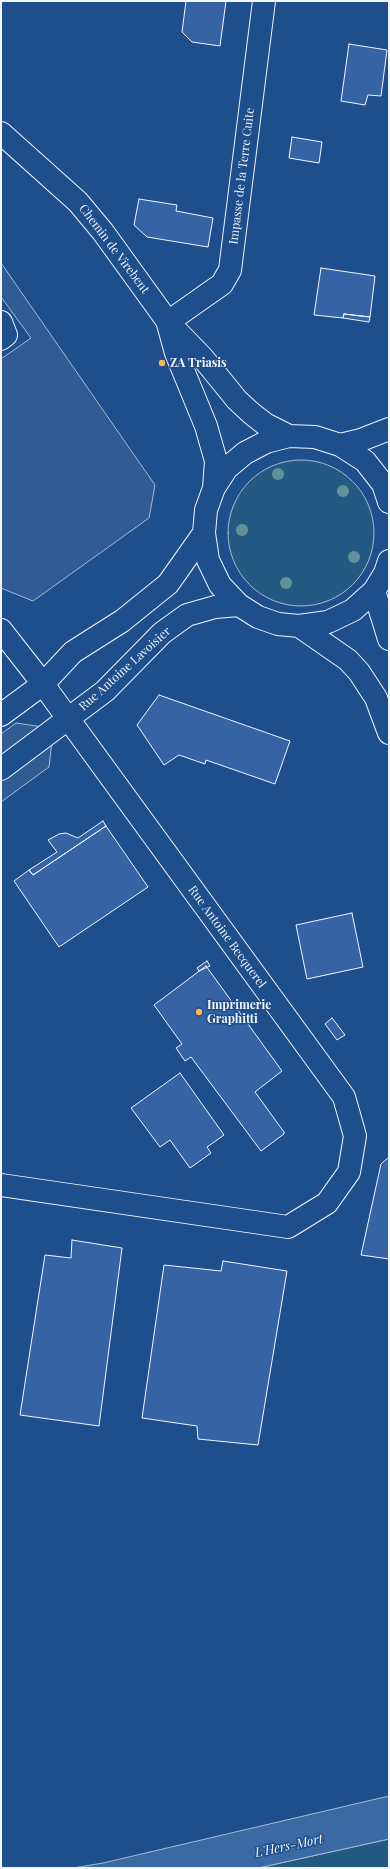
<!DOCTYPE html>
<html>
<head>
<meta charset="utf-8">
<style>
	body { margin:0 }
	#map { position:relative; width:390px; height:1869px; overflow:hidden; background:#1f4e8c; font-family:"Playfair Display",serif }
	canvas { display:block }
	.frame { position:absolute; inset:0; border:2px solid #f2f6ff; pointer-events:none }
</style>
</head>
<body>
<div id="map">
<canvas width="390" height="1869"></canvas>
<div class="frame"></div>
</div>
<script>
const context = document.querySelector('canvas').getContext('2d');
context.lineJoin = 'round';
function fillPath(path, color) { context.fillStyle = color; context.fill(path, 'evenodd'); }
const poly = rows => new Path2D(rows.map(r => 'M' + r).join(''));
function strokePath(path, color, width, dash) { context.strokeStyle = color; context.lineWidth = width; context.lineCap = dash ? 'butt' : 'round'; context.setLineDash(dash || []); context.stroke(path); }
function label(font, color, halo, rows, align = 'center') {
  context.font = font + ' "Playfair Display",serif'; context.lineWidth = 3; context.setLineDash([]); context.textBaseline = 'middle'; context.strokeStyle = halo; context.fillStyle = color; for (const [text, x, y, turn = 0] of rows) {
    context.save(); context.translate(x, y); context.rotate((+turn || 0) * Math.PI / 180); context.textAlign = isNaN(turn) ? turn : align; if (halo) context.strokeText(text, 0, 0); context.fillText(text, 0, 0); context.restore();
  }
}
const green = poly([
	'228 533a73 73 0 1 1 146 0a73 73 0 1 1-146 0Z',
	[389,1839,389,1868,258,1868,389,1839]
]);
const parking = poly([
	[1,263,155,485,149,518,33,601,1,588,1,359,31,338,1,297,1,263],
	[16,723,43,727,52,741,49,767,1,802,1,734,16,723]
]);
const water = poly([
	[389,1796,389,1839,258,1868,73,1868,103,1863,389,1796]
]);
const building = poly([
	[186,1,226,1,220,46,192,42,182,32,186,1],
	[349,44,387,50,381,96,368,95,365,105,341,101,349,44],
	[292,137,322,142,319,163,289,158,292,137],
	[139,199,177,205,176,211,213,218,208,247,147,237,134,225,139,199],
	[321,268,375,276,370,317,344,314,343,318,314,315,321,268],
	[344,314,370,317,369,322,343,318,344,314],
	[159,695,290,741,275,784,206,760,205,764,179,755,164,765,137,725,159,695],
	[103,821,106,826,33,875,29,870,57,852,48,840,59,834,66,833,78,838,103,821],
	[106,826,148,887,59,947,14,881,29,870,33,875,106,826],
	[352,913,363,967,307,979,296,925,352,913],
	[207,961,210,966,199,971,197,968,207,961],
	[206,966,282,1071,255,1092,284,1132,284,1134,261,1151,191,1057,185,1061,176,1048,182,1044,154,1005,206,966],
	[332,1018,345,1035,337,1040,325,1024,332,1018],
	[180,1073,224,1135,207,1147,211,1153,190,1168,170,1140,160,1147,131,1108,180,1073],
	[389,1157,389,1259,361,1255,381,1164,389,1157],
	[72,1240,122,1248,99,1426,20,1415,45,1255,71,1258,72,1240],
	[223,1261,287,1271,258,1445,198,1439,197,1426,142,1418,164,1265,221,1271,223,1261]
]);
const minor = poly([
	[1,133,78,202,103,232,168,322,202,357,237,400,251,413,265,424,289,436],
	[1,322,6,335,1,339],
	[168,322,222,284,230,270,264,1],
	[168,324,176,353,206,426,216,461,214,488],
	[340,445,361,440,389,429],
	[389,502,383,484,365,461,340,445,315,437,289,436,266,442,245,453,227,468,214,488,206,510,204,533,208,560,220,585,239,605,258,617,278,624,299,626,328,622,353,610,374,591,385,573,389,561],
	[374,591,389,639],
	[299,626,348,660,359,672,376,698,389,733],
	[1,630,37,676,344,1097,355,1136,349,1172,327,1203,288,1227,1,1185],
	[1,715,43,684,73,652,122,621,168,584,204,533],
	[1,769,105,691,162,633,187,615,215,607,239,605]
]);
const trees = [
	[278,474],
	[343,491],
	[242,530],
	[354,557],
	[286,583]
];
const markers = [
	[162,363,4,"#ffb74d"],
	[199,1012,4,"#ffb74d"]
];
const streetNames = [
	["Impasse de la Terre Cuite",242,176,-83],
	["Chemin de Virebent",114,249,53],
	["Rue Antoine Lavoisier",125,669,-42],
	["Rue Antoine Becquerel",227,937,54]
];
const poiNames = [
	["ZA Triasis",170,363],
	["Imprimerie",207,1005],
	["Graphitti",207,1019]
];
const waterNames = [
	["L'Hers-Mort",289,1846,-12]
];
fillPath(green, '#245a82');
strokePath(green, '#a8bbd7', 1);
fillPath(parking, '#305b95');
strokePath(parking, '#a8bbd7', 1);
fillPath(water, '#3b69a3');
strokePath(water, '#a8bbd7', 1);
fillPath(building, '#3563a3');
strokePath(building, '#f2f6ff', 1);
strokePath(minor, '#f2f6ff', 24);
strokePath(minor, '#1f4e8c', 22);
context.fillStyle = '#61919a';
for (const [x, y] of trees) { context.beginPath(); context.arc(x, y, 6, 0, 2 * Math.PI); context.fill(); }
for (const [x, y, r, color] of markers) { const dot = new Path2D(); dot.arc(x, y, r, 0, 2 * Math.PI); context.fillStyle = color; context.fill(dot); strokePath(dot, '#1f4e8c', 1.5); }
label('12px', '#f2f6ff', '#1f4e8c', streetNames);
label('bold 12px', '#f2f6ff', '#1f4e8c', poiNames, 'left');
label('italic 13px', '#f2f6ff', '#1f4e8c', waterNames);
</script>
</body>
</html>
